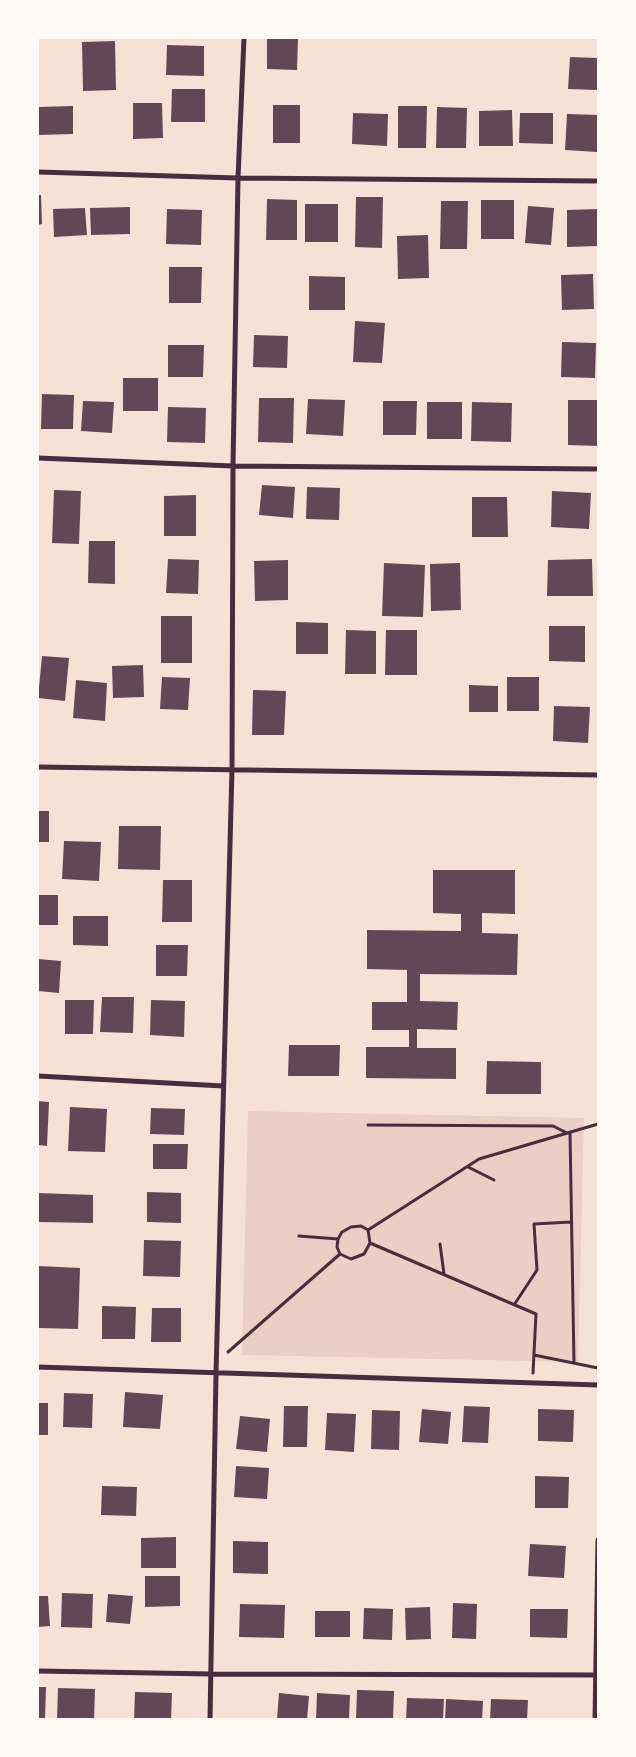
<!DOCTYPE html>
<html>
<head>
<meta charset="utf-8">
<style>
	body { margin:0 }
	#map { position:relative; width:636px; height:1757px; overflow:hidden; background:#f7e1d7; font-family:Barlow,sans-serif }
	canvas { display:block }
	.frame { position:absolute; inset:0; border:39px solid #fffaf5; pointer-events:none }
</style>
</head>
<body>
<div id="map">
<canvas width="636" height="1757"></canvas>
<div class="frame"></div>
</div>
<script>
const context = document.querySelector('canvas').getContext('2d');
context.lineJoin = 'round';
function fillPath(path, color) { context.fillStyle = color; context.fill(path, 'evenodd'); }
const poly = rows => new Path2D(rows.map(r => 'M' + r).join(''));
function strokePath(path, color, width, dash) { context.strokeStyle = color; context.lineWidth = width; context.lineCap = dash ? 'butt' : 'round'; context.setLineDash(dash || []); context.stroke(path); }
const green = poly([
	[248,1111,584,1118,578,1362,242,1355]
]);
const building = poly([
	[267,38,298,38,297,70,267,69],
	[115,41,116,90,83,91,82,42],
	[167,45,204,46,204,76,166,75],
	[570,57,598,58,598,90,568,89],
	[172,89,205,89,205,122,171,122],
	[133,103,162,103,163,138,133,139],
	[273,105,300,105,300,143,273,143],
	[73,106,73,134,38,135,38,107],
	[398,106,427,106,426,148,398,148],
	[437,107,467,108,466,148,436,148],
	[512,110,513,146,479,146,479,111],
	[353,113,388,114,387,146,352,144],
	[520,113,553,113,553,144,519,143],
	[567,114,598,115,597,152,565,150],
	[38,195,41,195,42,224,38,225],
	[356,197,383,197,382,248,355,247],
	[267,199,297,200,297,240,266,240],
	[481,200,514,200,514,239,481,239],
	[441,201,468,201,467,249,440,249],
	[305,204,338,204,338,242,305,242],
	[528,206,554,208,551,245,525,243],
	[130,207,130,234,91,235,90,208],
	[85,208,87,235,54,237,53,209],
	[167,209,202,210,201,245,166,244],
	[598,209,598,246,567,247,567,210],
	[428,235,429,278,398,279,397,236],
	[169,267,202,267,201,303,169,303],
	[593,274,594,309,562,310,561,275],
	[309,276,345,277,345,310,309,310],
	[355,321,385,323,382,363,353,362],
	[254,335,288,336,287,368,253,367],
	[562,342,596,343,595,378,561,377],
	[168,345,204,345,203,377,168,377],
	[123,378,158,378,158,411,123,411],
	[42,394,74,395,73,429,41,429],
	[259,398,294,398,293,443,258,442],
	[308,399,345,400,343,436,306,434],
	[568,400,598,400,598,446,568,445],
	[83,401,114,402,112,433,81,431],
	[383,401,417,401,416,435,383,435],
	[427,402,462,402,462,439,427,439],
	[472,402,512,403,511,442,471,441],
	[168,407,206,408,205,443,167,442],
	[262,485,295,487,293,518,259,515],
	[307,487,340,488,339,520,306,519],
	[54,490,81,491,79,544,52,543],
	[552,491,591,493,589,529,551,527],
	[196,495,196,536,164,536,164,496],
	[472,497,507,497,508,537,472,537],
	[89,541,115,541,115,584,88,583],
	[168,559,199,560,198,594,166,593],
	[592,559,593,596,547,596,548,560],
	[288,560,288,600,255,601,254,561],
	[384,563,425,565,423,617,382,616],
	[460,563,461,610,431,611,430,564],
	[161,616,192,616,192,663,161,663],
	[296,622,328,623,328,654,296,654],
	[549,626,585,626,585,662,549,661],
	[346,630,376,631,376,674,345,674],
	[386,630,417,630,417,675,385,675],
	[42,656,69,658,65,701,38,698],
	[143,665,144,697,113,698,112,666],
	[162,677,190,678,188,710,160,709],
	[507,677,539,677,539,711,507,711],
	[76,680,107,683,105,721,73,718],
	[469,685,498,686,498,712,469,712],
	[253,690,286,691,284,735,252,735],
	[554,706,590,707,588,743,553,741],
	[38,811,49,811,49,842,38,842],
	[119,826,161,826,160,870,118,869],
	[64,841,101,842,99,881,62,879],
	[433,870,515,870,515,914,482,913,482,933,518,934,517,975,420,974,420,1001,458,1002,457,1030,417,1029,417,1048,456,1048,456,1079,366,1078,366,1047,409,1047,409,1030,372,1030,372,1002,407,1002,407,970,367,969,367,930,461,931,461,914,433,913],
	[163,880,192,880,192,922,162,922],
	[38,895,58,895,58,925,38,925],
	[73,916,108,916,108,946,73,945],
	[156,945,188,945,187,976,156,976],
	[38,959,61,961,59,993,38,991],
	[102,997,134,997,133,1033,100,1032],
	[65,1000,94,1000,93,1034,65,1034],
	[151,1000,185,1001,184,1037,150,1035],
	[289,1045,340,1045,339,1076,288,1076],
	[487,1061,541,1062,541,1094,486,1094],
	[38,1101,49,1102,47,1146,38,1145],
	[70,1107,107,1109,105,1152,68,1151],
	[151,1108,185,1109,184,1135,150,1134],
	[153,1144,188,1144,187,1169,153,1169],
	[147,1192,181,1193,181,1223,147,1222],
	[38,1193,93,1195,93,1223,38,1222],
	[144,1240,181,1241,180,1277,143,1276],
	[38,1266,80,1268,78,1329,38,1328],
	[102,1306,136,1307,135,1339,102,1339],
	[152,1308,181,1308,181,1342,151,1342],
	[125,1392,163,1395,160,1429,123,1427],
	[64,1393,93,1394,92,1428,63,1427],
	[38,1403,48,1403,48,1435,38,1435],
	[284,1406,308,1406,307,1447,283,1447],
	[464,1406,490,1407,488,1443,462,1442],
	[422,1409,451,1412,448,1444,419,1442],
	[538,1409,574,1410,573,1442,538,1441],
	[372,1410,400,1411,399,1450,371,1449],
	[327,1413,356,1414,354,1452,325,1450],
	[240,1416,270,1419,267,1452,236,1449],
	[236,1466,269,1468,267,1499,234,1497],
	[535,1476,569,1477,568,1508,535,1508],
	[102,1486,137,1487,136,1516,101,1515],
	[176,1537,176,1568,141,1568,141,1538],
	[233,1541,268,1542,268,1574,233,1573],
	[530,1544,566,1546,564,1578,528,1576],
	[145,1576,180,1576,180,1606,145,1607],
	[62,1593,93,1594,92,1628,61,1627],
	[108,1594,133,1596,130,1624,106,1622],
	[38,1596,48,1596,50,1626,38,1627],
	[453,1603,477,1604,476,1639,452,1638],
	[240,1604,285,1605,284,1638,239,1637],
	[430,1607,431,1639,406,1640,405,1608],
	[364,1608,393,1609,392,1640,363,1639],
	[530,1609,568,1609,567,1638,530,1637],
	[315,1611,350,1611,350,1637,315,1637],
	[38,1687,46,1687,45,1720,38,1720],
	[58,1688,95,1689,94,1720,57,1720],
	[357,1690,394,1691,393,1720,356,1720],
	[135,1692,172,1693,171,1720,134,1720],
	[279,1693,309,1696,307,1720,277,1720],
	[317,1693,350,1695,349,1720,316,1720],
	[407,1698,444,1699,443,1720,406,1720],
	[446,1699,483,1701,482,1720,445,1720],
	[491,1699,528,1700,527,1720,490,1720]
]);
const path = poly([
	[368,1125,553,1126,567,1133],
	[570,1132,574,1363],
	[468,1167,494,1180],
	[299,1236,338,1239],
	[370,1243,536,1314,533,1373],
	[440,1244,444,1274],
	[340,1254,337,1247,338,1239,342,1232,351,1227,361,1226,368,1230],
	[514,1305,537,1270,534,1224,571,1222],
	[228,1352,340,1254,351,1259,364,1254,370,1243,368,1230,479,1159,598,1124],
	[534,1355,598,1368]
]);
const minor = poly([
	[38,172,238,178,598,181],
	[38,458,233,466,598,469],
	[38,767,598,775],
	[38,1076,223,1086],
	[38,1367,598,1385],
	[38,1671,211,1674,598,1675],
	[210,1720,216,1374,232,769,233,466,238,178,244,38],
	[595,1720,598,1540]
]);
fillPath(green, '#ebcfc5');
fillPath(building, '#644757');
strokePath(path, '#4a2c40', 3);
strokePath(minor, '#4a2c40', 5);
</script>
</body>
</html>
